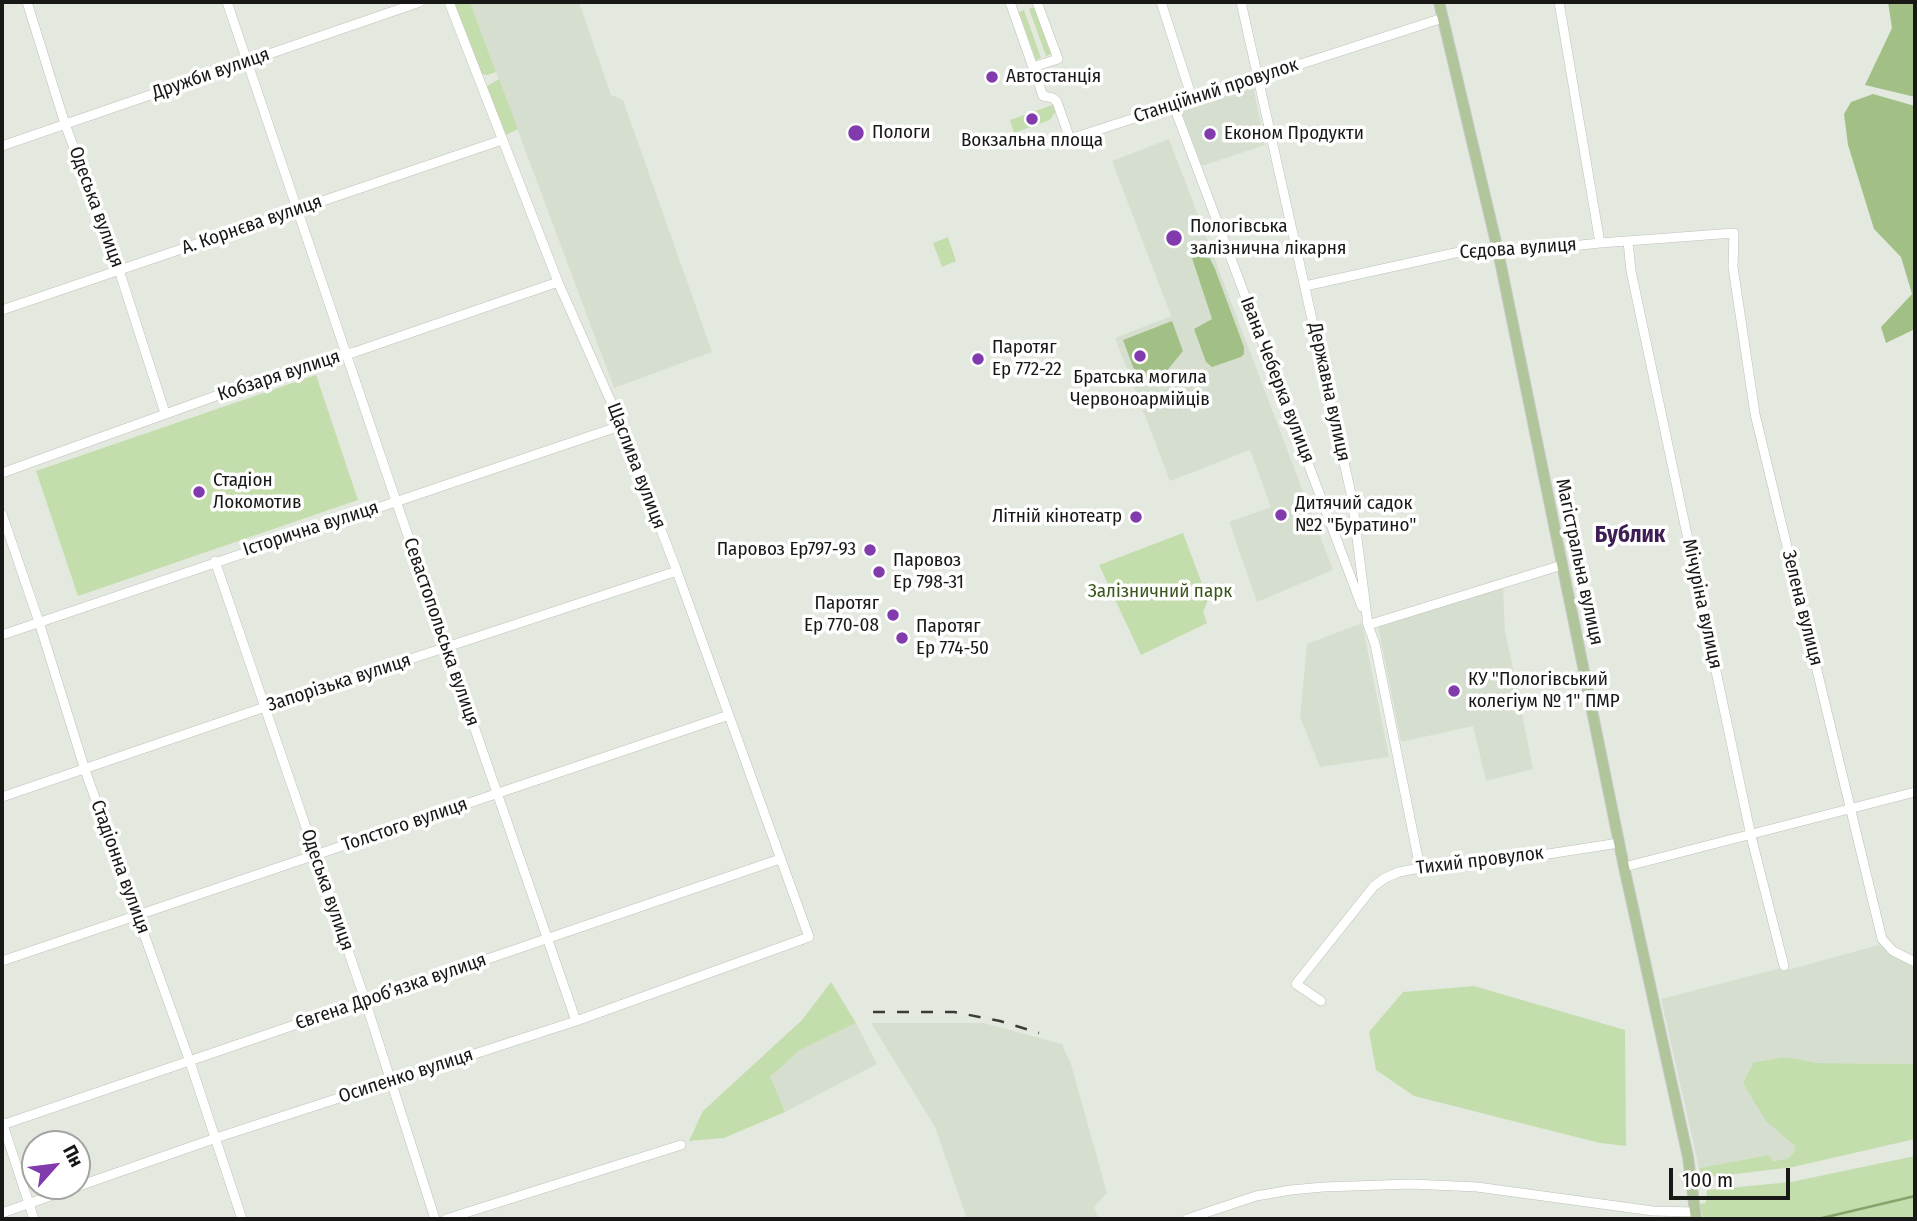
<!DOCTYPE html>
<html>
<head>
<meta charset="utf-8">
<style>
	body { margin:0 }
	#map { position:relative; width:1917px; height:1221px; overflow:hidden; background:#e4e9e0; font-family:"Fira Sans Condensed",sans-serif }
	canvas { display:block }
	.frame { position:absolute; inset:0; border:4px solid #181916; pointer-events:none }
	.north { position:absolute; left:21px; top:1130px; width:70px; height:70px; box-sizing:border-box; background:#fff; border:2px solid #a3a3a2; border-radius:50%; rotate:62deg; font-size:19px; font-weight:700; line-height:28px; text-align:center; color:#181916 }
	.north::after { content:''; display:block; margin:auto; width:24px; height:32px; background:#823bad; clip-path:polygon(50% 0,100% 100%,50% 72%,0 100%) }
	.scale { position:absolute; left:1669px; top:1168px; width:121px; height:32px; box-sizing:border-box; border:4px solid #181916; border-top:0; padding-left:9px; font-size:21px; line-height:24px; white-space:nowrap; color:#181916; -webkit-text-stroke:5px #fff; paint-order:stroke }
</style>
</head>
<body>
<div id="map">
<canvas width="1917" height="1221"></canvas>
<div class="frame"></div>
<div class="north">Пн</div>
<div class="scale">100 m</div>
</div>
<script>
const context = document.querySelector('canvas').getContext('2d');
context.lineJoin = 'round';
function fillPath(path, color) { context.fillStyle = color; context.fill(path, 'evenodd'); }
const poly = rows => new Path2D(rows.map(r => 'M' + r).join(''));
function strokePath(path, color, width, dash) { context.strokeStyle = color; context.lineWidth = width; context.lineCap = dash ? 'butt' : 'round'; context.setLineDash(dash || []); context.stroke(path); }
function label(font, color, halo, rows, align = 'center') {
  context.font = font + ' "Fira Sans Condensed",sans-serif'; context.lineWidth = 7; context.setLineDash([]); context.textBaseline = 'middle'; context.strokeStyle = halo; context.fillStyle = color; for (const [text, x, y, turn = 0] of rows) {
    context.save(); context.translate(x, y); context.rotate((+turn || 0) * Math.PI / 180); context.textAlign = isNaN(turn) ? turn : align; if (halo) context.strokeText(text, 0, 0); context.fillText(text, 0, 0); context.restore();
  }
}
const built = poly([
	[470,2,579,2,611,95,623,100,712,352,614,388],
	[1253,86,1265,145,1202,166,1180,109],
	[1169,139,1333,570,1257,602,1229,522,1271,507,1250,450,1170,481,1115,338,1171,316,1112,161],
	[1503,587,1505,630,1533,769,1486,781,1473,726,1401,742,1378,627],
	[1362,623,1389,757,1320,767,1300,717,1307,644],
	[1882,944,1915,964,1915,1064,1818,1063,1787,1057,1754,1062,1768,1120,1795,1146,1794,1152,1787,1159,1773,1161,1769,1155,1699,1168,1661,999,1781,968,1788,970],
	[856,1023,877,1064,785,1112,769,1078,800,1050],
	[871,1023,984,1023,1062,1044,1071,1064,1107,1193,1094,1207,1099,1219,967,1219,935,1127]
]);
const green = poly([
	[470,2,496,72,487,75,482,74,454,2],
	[1034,7,1051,54,1046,56,1029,9],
	[1024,10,1041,58,1036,60,1019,12],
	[499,79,518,129,506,135,487,86],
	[1055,104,1057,109,1050,120,1014,133,1010,120],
	[948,237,956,261,942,267,933,243],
	[316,375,358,500,78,596,36,471],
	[1183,533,1208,600,1203,612,1207,623,1141,655,1099,565],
	[831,982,856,1023,800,1050,770,1077,785,1112,724,1138,689,1141,703,1111,802,1020],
	[1474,986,1625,1030,1626,1146,1600,1143,1414,1096,1376,1070,1369,1032,1403,992],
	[1787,1057,1818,1063,1915,1064,1915,1139,1793,1167,1703,1178,1699,1168,1769,1155,1773,1161,1787,1159,1794,1152,1795,1146,1766,1121,1743,1083,1754,1062],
	[1915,1156,1915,1218,1703,1219,1700,1204,1706,1203,1707,1190,1791,1182]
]);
const forest = poly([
	[1888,2,1915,2,1915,97,1865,85,1892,28],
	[1873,94,1915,106,1915,329,1886,343,1881,327,1912,294,1901,257,1874,229,1848,145,1844,114,1851,102],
	[1206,251,1215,269,1244,347,1244,354,1241,357,1212,367,1206,362,1194,329,1212,319,1192,258],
	[1172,321,1183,351,1165,373,1139,383,1123,340]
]);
const stream = poly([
	[1818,1219,1915,1196]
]);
const minor = poly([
	[27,2,65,124,119,270,165,413],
	[227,2,396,501,576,1021],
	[1010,2,1043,96,1053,98,1057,102,1070,139,1443,18],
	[1161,2,1192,98],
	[1241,2,1352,498,1368,625,1375,644,1420,868],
	[1559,2,1600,243],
	[1033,67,1058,59,1037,2],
	[1173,104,1362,607],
	[2,146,420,2],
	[1628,241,1631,271,1751,836,1784,966],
	[1305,286,1464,251,1523,251,1600,243,1734,233,1733,267,1755,414,1882,939,1893,951,1915,962],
	[2,310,502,140],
	[2,473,235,389,321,360,355,352,558,282],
	[2,514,39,622,85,770,190,1062,242,1219],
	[215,561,365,1000,435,1219],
	[1367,620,1368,625,1562,565],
	[2,635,620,426],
	[2,797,265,707,677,571],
	[1624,867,1915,792],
	[2,961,729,715],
	[1321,1001,1296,984,1374,886,1385,878,1399,872,1420,868,1457,867,1490,863,1619,843],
	[2,1122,34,1219],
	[2,1125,780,859],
	[2,1213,216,1138,576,1021,809,937,675,566,612,404,558,282,449,2],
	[446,1219,681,1145],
	[1187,1219,1256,1196,1291,1190,1323,1187,1411,1184,1477,1187,1653,1211,1695,1212]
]);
const major = poly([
	[1439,2,1498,251,1624,867,1688,1157,1696,1219]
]);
const rail = poly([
	[873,1012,954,1012,1000,1021,1039,1033]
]);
const markers = [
	[992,77,7,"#823bad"],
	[1032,119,7,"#823bad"],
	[856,133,9,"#823bad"],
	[1210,134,7,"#823bad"],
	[1174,238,9,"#823bad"],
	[1140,356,7,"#823bad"],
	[978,359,7,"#823bad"],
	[199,492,7,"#823bad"],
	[1281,515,7,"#823bad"],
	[1136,517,7,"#823bad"],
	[870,550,7,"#823bad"],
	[879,572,7,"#823bad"],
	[893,615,7,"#823bad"],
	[902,638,7,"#823bad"],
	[1454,691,7,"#823bad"]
];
const streetNames = [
	["Дружби вулиця",211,74,-19],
	["Станційний провулок",1216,91,-18],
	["Одеська вулиця",96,207,70],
	["А. Корнєва вулиця",252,225,-19],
	["Сєдова вулиця",1518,249,-4],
	["Кобзаря вулиця",279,376,-18],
	["Івана Чеберка вулиця",1277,380,69],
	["Державна вулиця",1329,392,78],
	["Щаслива вулиця",636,466,69],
	["Історична вулиця",311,529,-18],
	["Магістральна вулиця",1579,562,78],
	["Мічуріна вулиця",1702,604,78],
	["Зелена вулиця",1802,608,76],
	["Севастопольська вулиця",441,632,71],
	["Запорізька вулиця",339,683,-18],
	["Толстого вулиця",405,825,-19],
	["Тихий провулок",1480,861,-7],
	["Стадіонна вулиця",120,867,70],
	["Одеська вулиця",327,890,71],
	["Євгена Дроб’язка вулиця",391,992,-19],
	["Осипенко вулиця",406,1076,-18]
];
const poiNames = [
	["Автостанція",1006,77],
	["Пологи",872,133],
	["Економ Продукти",1224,134],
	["Вокзальна площа",1032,141,"center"],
	["Пологівська",1190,227],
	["залізнична лікарня",1190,249],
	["Паротяг",992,348],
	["Ер 772-22",992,370],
	["Братська могила",1140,378,"center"],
	["Червоноармійців",1140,400,"center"],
	["Стадіон",213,481],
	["Локомотив",213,503],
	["Дитячий садок",1295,504],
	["№2 \"Буратино\"",1295,526],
	["Літній кінотеатр",1122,517,"right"],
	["Паровоз Ер797-93",856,550,"right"],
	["Паровоз",893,561],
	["Ер 798-31",893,583],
	["Паротяг",879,604,"right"],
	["Ер 770-08",879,626,"right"],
	["Паротяг",916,627],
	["Ер 774-50",916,649],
	["КУ \"Пологівський",1468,680],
	["колегіум № 1\" ПМР",1468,702]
];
const parkNames = [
	["Залізничний парк",1160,592]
];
const quarterNames = [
	["Бублик",1630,536]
];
fillPath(built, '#d6dfcf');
fillPath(green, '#c4ddac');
fillPath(forest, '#a2c086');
strokePath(stream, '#87a46b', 2.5);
strokePath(minor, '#bcc0b8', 10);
strokePath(major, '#c8c8c7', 12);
strokePath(minor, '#fff', 9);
strokePath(major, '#b0c59a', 10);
strokePath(rail, '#3a3c38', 2.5, [12, 12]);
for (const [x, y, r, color] of markers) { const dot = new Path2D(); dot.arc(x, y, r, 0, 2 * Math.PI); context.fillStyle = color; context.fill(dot); strokePath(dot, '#fff', 2.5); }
label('19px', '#181916', '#fff', streetNames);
label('19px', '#181916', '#fff', poiNames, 'left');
label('19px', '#3b561a', '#fff', parkNames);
label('bold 23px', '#3e1d54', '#fff', quarterNames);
</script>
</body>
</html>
